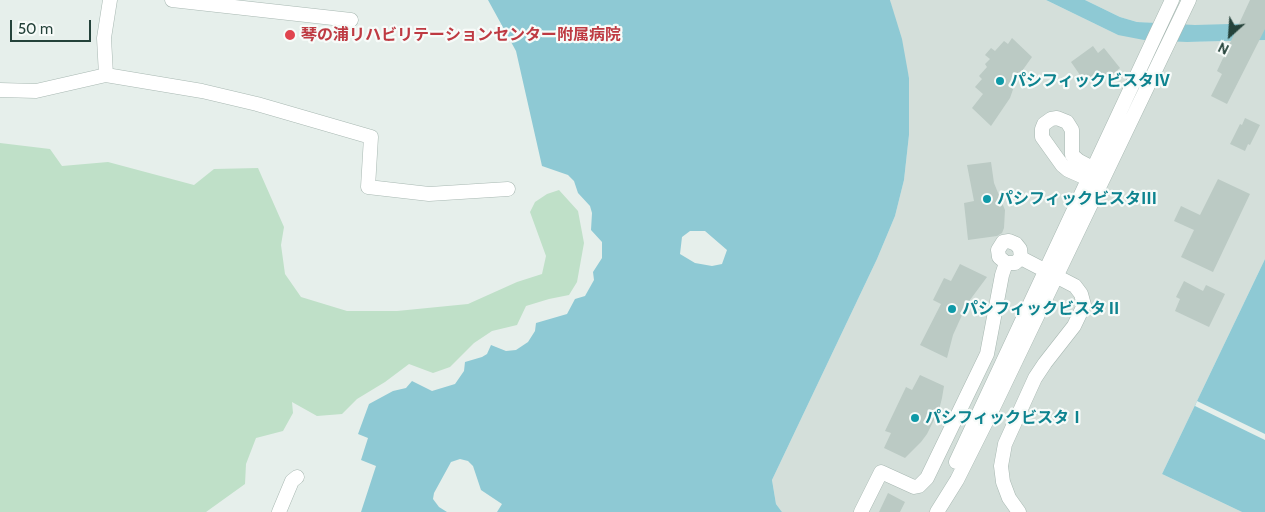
<!DOCTYPE html>
<html>
<head>
<meta charset="utf-8">
<style>
	body { margin:0 }
	#map { position:relative; width:1265px; height:512px; overflow:hidden; background:#e6efeb; font-family:Cabin,sans-serif }
	canvas { display:block }
	.north { position:absolute; left:1205px; top:10px; width:50px; height:50px; -webkit-text-stroke:4px #f7fbf9; paint-order:stroke; rotate:206deg; font-size:14px; font-weight:700; line-height:20px; text-align:center; color:#24423a }
	.north::after { content:''; display:block; margin:auto; width:18px; height:22px; background:#24423a; clip-path:polygon(50% 0,100% 100%,50% 72%,0 100%) }
	.scale { position:absolute; left:10px; top:20px; width:81px; height:22px; box-sizing:border-box; border:2px solid #24423a; border-top:0; padding-left:6px; font-size:15px; line-height:18px; white-space:nowrap; color:#24423a; -webkit-text-stroke:4px #f7fbf9; paint-order:stroke }
</style>
</head>
<body>
<div id="map">
<canvas width="1265" height="512"></canvas>
<div class="north">N</div>
<div class="scale">50 m</div>
</div>
<script>
const context = document.querySelector('canvas').getContext('2d');
context.lineJoin = 'round';
function fillPath(path, color) { context.fillStyle = color; context.fill(path, 'evenodd'); }
const poly = rows => new Path2D(rows.map(r => 'M' + r).join(''));
function strokePath(path, color, width, dash) { context.strokeStyle = color; context.lineWidth = width; context.lineCap = dash ? 'butt' : 'round'; context.setLineDash(dash || []); context.stroke(path); }
function label(font, color, halo, rows, align = 'center') {
  context.font = font + ' Cabin,"Noto Sans JP",sans-serif'; context.lineWidth = 4.5; context.setLineDash([]); context.textBaseline = 'middle'; context.strokeStyle = halo; context.fillStyle = color; for (const [text, x, y, turn = 0] of rows) {
    context.save(); context.translate(x, y); context.rotate((+turn || 0) * Math.PI / 180); context.textAlign = isNaN(turn) ? turn : align; if (halo) context.strokeText(text, 0, 0); context.fillText(text, 0, 0); context.restore();
  }
}
const built = poly([
	[890,0,1046,0,1118,35,1151,23,1137,22,1120,17,1085,0,1265,0,1265,23,1187,42,1265,40,1265,259,1162,474,1242,512,782,512,776,504,772,480,877,259,895,216,904,180,909,135,909,78]
]);
const green = poly([
	[0,143,50,149,62,166,108,162,194,185,214,169,258,168,284,227,281,245,285,274,301,297,347,311,397,311,468,304,517,282,542,274,546,256,530,212,535,202,547,194,559,190,578,211,584,243,577,282,569,295,549,299,526,306,517,325,492,331,474,343,450,367,433,373,409,364,385,382,357,399,342,414,317,416,292,402,293,413,283,431,256,438,246,464,245,484,206,512,0,512]
]);
const water = poly([
	[488,0,890,0,902,39,909,78,909,135,904,180,895,216,877,259,772,480,776,504,782,512,497,512,502,504,481,490,473,466,468,461,460,459,451,462,434,493,433,499,439,507,447,512,361,512,376,466,361,460,368,438,358,434,369,404,393,391,406,388,412,381,432,391,455,384,464,371,465,362,482,357,487,354,491,345,506,351,516,350,528,342,535,331,536,323,567,314,575,299,585,296,594,280,593,272,602,258,602,242,591,230,592,213,590,206,578,193,574,181,568,175,542,166,516,51],
	[690,231,705,231,727,250,722,264,712,266,695,263,680,254,682,237],
	[1046,0,1085,0,1120,17,1137,22,1195,25,1265,23,1265,40,1187,42,1144,40,1118,35],
	[1265,259,1265,512,1242,512,1162,474]
]);
const pier = poly([
	[1197,401,1265,434,1265,440,1195,406]
]);
const building = poly([
	[1250,0,1265,0,1265,29,1227,104,1211,96,1222,74,1217,71],
	[1012,38,1032,57,1017,78,1010,98,991,126,972,108,983,94,975,87,982,79,979,76,987,67,985,64,990,59,985,55,991,48,995,51,1004,41,1008,44],
	[1093,46,1098,53,1104,48,1120,68,1109,77,1097,80,1088,80,1080,75,1071,62],
	[1245,118,1260,125,1250,145,1248,144,1245,151,1230,144,1240,124,1242,125],
	[991,162,994,183,1005,210,1004,228,1002,233,997,236,968,240,964,203,974,201,967,165],
	[1218,179,1250,194,1213,272,1181,257,1194,230,1174,221,1181,206,1200,215],
	[960,264,987,277,967,304,953,335,947,358,920,345,941,304,933,300,944,278,951,281],
	[1184,281,1203,291,1206,285,1225,294,1209,327,1175,311,1180,299,1176,297],
	[920,375,944,386,942,398,939,410,927,434,921,442,905,458,884,448,891,433,885,431,906,387,912,390],
	[888,493,905,502,900,512,879,512]
]);
const minor = poly([
	[172,0,351,20],
	[106,75,104,38,110,0],
	[0,90,36,91,106,75,202,91,257,104,371,137,368,187,429,194,508,189],
	[1095,182,1068,170,1062,165,1042,137,1042,129,1044,124,1051,119,1057,118,1067,122,1072,130,1072,155,1079,161,1100,172],
	[956,462,1172,0],
	[279,512,292,481,297,477],
	[861,512,881,472,914,487,919,486,927,478,987,354,1002,275,1006,263,1015,263,1021,258,1020,249,1016,244,1009,241,1003,242,998,250,999,257,1006,263],
	[937,512,957,480,995,404,1189,0],
	[1019,512,1009,498,1003,482,1001,466,1005,444,1035,378,1045,363,1074,326,1084,305,1081,294,1075,286,1021,258]
]);
const markers = [
	[290,35,6,"#e0444e"],
	[1000,81,5,"#0f9aa8"],
	[987,199,5,"#0f9aa8"],
	[952,309,5,"#0f9aa8"],
	[915,418,5,"#0f9aa8"]
];
const healthNames = [
	["琴の浦リハビリテーションセンター附属病院",301,35]
];
const cultureNames = [
	["パシフィックビスタⅣ",1010,81],
	["パシフィックビスタⅢ",997,199],
	["パシフィックビスタⅡ",962,309],
	["パシフィックビスタⅠ",925,418]
];
fillPath(built, '#d4dfda');
fillPath(green, '#bfe0c8');
fillPath(water, '#8ec9d4');
fillPath(pier, '#e6efeb');
fillPath(building, '#bbcac4');
strokePath(minor, '#a8b8b2', 15);
strokePath(minor, '#fff', 14);
for (const [x, y, r, color] of markers) { const dot = new Path2D(); dot.arc(x, y, r, 0, 2 * Math.PI); context.fillStyle = color; context.fill(dot); strokePath(dot, '#f7fbf9', 2); }
label('bold 16px', '#be3a42', '#f7fbf9', healthNames, 'left');
label('bold 16px', '#0d838f', '#f7fbf9', cultureNames, 'left');
</script>
</body>
</html>
